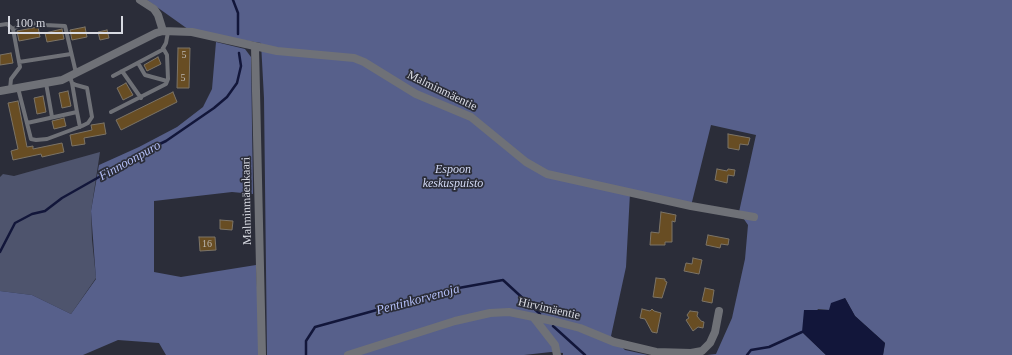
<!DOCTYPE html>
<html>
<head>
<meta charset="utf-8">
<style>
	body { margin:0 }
	#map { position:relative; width:1012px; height:355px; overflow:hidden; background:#2b2d39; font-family:Georgia,serif }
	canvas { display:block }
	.scale { position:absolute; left:8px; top:16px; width:115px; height:18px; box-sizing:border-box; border:2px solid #d8dae2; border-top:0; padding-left:5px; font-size:12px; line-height:14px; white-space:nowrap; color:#d8dae2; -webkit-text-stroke:3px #2b2d39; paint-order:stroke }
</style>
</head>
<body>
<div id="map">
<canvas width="1012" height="355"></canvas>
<div class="scale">100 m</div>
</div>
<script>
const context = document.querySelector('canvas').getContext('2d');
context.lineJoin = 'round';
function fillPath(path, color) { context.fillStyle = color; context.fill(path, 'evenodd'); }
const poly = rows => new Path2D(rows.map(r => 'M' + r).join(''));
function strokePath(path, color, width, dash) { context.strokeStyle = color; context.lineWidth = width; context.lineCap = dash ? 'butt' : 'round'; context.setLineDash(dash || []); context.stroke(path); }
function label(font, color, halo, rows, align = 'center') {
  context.font = font + ' Georgia,serif'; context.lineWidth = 3.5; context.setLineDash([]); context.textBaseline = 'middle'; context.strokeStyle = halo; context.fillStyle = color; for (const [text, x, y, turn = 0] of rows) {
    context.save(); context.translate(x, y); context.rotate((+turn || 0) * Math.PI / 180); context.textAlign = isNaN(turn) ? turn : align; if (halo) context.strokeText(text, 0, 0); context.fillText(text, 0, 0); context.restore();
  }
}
const green = poly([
	[100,152,91,211,92,240,96,278,71,314,32,295,0,291,0,177,3,174,14,176]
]);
const forest = poly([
	[147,0,1012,0,1012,355,883,355,885,343,855,316,845,298,830,310,818,309,802,332,826,355,707,355,716,354,732,318,745,259,748,225,739,212,756,135,711,125,691,206,630,193,626,267,611,336,625,350,648,355,563,355,563,353,551,352,524,355,267,355,264,98,261,43,192,32],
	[216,42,245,49,251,57,253,194,232,192,154,201,154,272,181,277,256,265,260,355,166,355,159,343,118,340,83,355,0,355,0,291,32,295,71,314,96,279,91,211,99,165,139,147,177,127,203,107,212,89]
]);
const water = poly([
	[845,298,855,316,885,343,883,355,826,355,802,332,804,310,829,310,831,303]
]);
const stream = poly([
	[233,0,238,13,238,34],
	[0,252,15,223,32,214,45,211,62,198,145,151,166,141,214,108,227,97,237,83,241,66,239,53],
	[553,326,585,355],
	[306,355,306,341,315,327,453,289,503,280,540,314],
	[747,355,751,350,769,347,802,332]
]);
const building = poly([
	[38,27,40,37,19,41,17,31,38,27],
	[85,27,87,37,72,40,70,30,85,27],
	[62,29,64,39,47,42,45,33,62,29],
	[107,30,109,38,100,40,98,32,107,30],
	[178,48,190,48,189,88,177,88,178,48],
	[11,53,13,63,0,65,0,55,11,53],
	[158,57,161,64,147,71,144,65,158,57],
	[126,83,133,95,123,100,117,88,126,83],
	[68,91,71,106,62,108,59,93,68,91],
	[173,92,177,102,121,130,116,120,173,92],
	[43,96,46,112,37,114,34,98,43,96],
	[18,101,27,147,33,146,33,149,62,143,64,152,42,157,41,154,13,160,11,151,18,149,8,103,18,101],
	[64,118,66,126,54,129,52,121,64,118],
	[104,123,106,134,84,138,85,144,72,146,70,135,92,130,91,125,104,123],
	[728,134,750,138,748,145,740,144,739,150,728,148,728,134],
	[717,169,727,171,728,169,735,170,734,176,728,175,727,183,715,180,717,169],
	[661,212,676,215,675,222,672,221,672,242,665,242,665,245,650,245,651,232,659,233,661,212],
	[220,220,233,221,232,230,220,229,220,220],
	[708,235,729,239,728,245,721,244,720,248,706,245,708,235],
	[199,237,215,237,216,250,200,251,199,237],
	[693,258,702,260,699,274,684,271,686,263,692,264,693,258],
	[656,278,665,279,665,281,667,282,662,298,653,297,656,278],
	[705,288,714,290,712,303,702,301,705,288],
	[642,309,650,311,652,309,654,311,661,313,657,333,652,332,645,319,640,318,642,309],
	[690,311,698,312,697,316,701,321,704,322,703,328,698,327,693,331,686,320,689,318,687,315,690,311]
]);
const lane = poly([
	[0,25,7,24,13,29],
	[19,62,71,54],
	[138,63,145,75,167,81],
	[122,71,141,98],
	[113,76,162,50,166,43,168,32],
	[46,83,52,117],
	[18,88,31,139,36,140,47,139,82,126,88,123,92,117,87,88,76,85,72,83,70,77],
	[10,89,11,79,20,67,13,29,20,25,39,23,45,25,65,26,76,73],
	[77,112,80,127],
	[111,112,166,84,168,79,167,55,163,48],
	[27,123,77,112,72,83]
]);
const street = poly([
	[140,0,154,9,158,15,163,31],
	[255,47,262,355],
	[0,91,62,80,156,33,163,31,192,32,277,51,354,58,364,62,416,94,471,117,526,162,547,174,691,206,754,217],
	[534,318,555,345,557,355],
	[348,355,455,321,490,313,509,312,553,321,580,328,614,342,656,352,691,353,702,351,710,343,715,332,719,311]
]);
const numberNames = [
	["5",184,55],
	["5",183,78],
	["16",207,244]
];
const streetNames = [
	["Malminmäentie",442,91,26],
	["Malminmäenkaari",247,201,-91],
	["Hirvimäentie",549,309,13]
];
const parkNames = [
	["Espoon",453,170],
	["keskuspuisto",453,184]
];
const waterNames = [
	["Finnoonpuro",130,161,-29],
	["Pentinkorvenoja",418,300,-15]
];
fillPath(green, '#4e546d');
fillPath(forest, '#57608b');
fillPath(water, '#12163a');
strokePath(stream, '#12163a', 2.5);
fillPath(building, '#684d23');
strokePath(building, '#7c7467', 1);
strokePath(lane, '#6f7177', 4);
strokePath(street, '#6f7177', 8);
label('10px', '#bcb7b2', null, numberNames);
label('12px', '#d8dae2', '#2b2d39', streetNames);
label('italic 12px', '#d2d9f5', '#2b2d39', parkNames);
label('italic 13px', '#b3bef6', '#2b2d39', waterNames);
</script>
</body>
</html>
